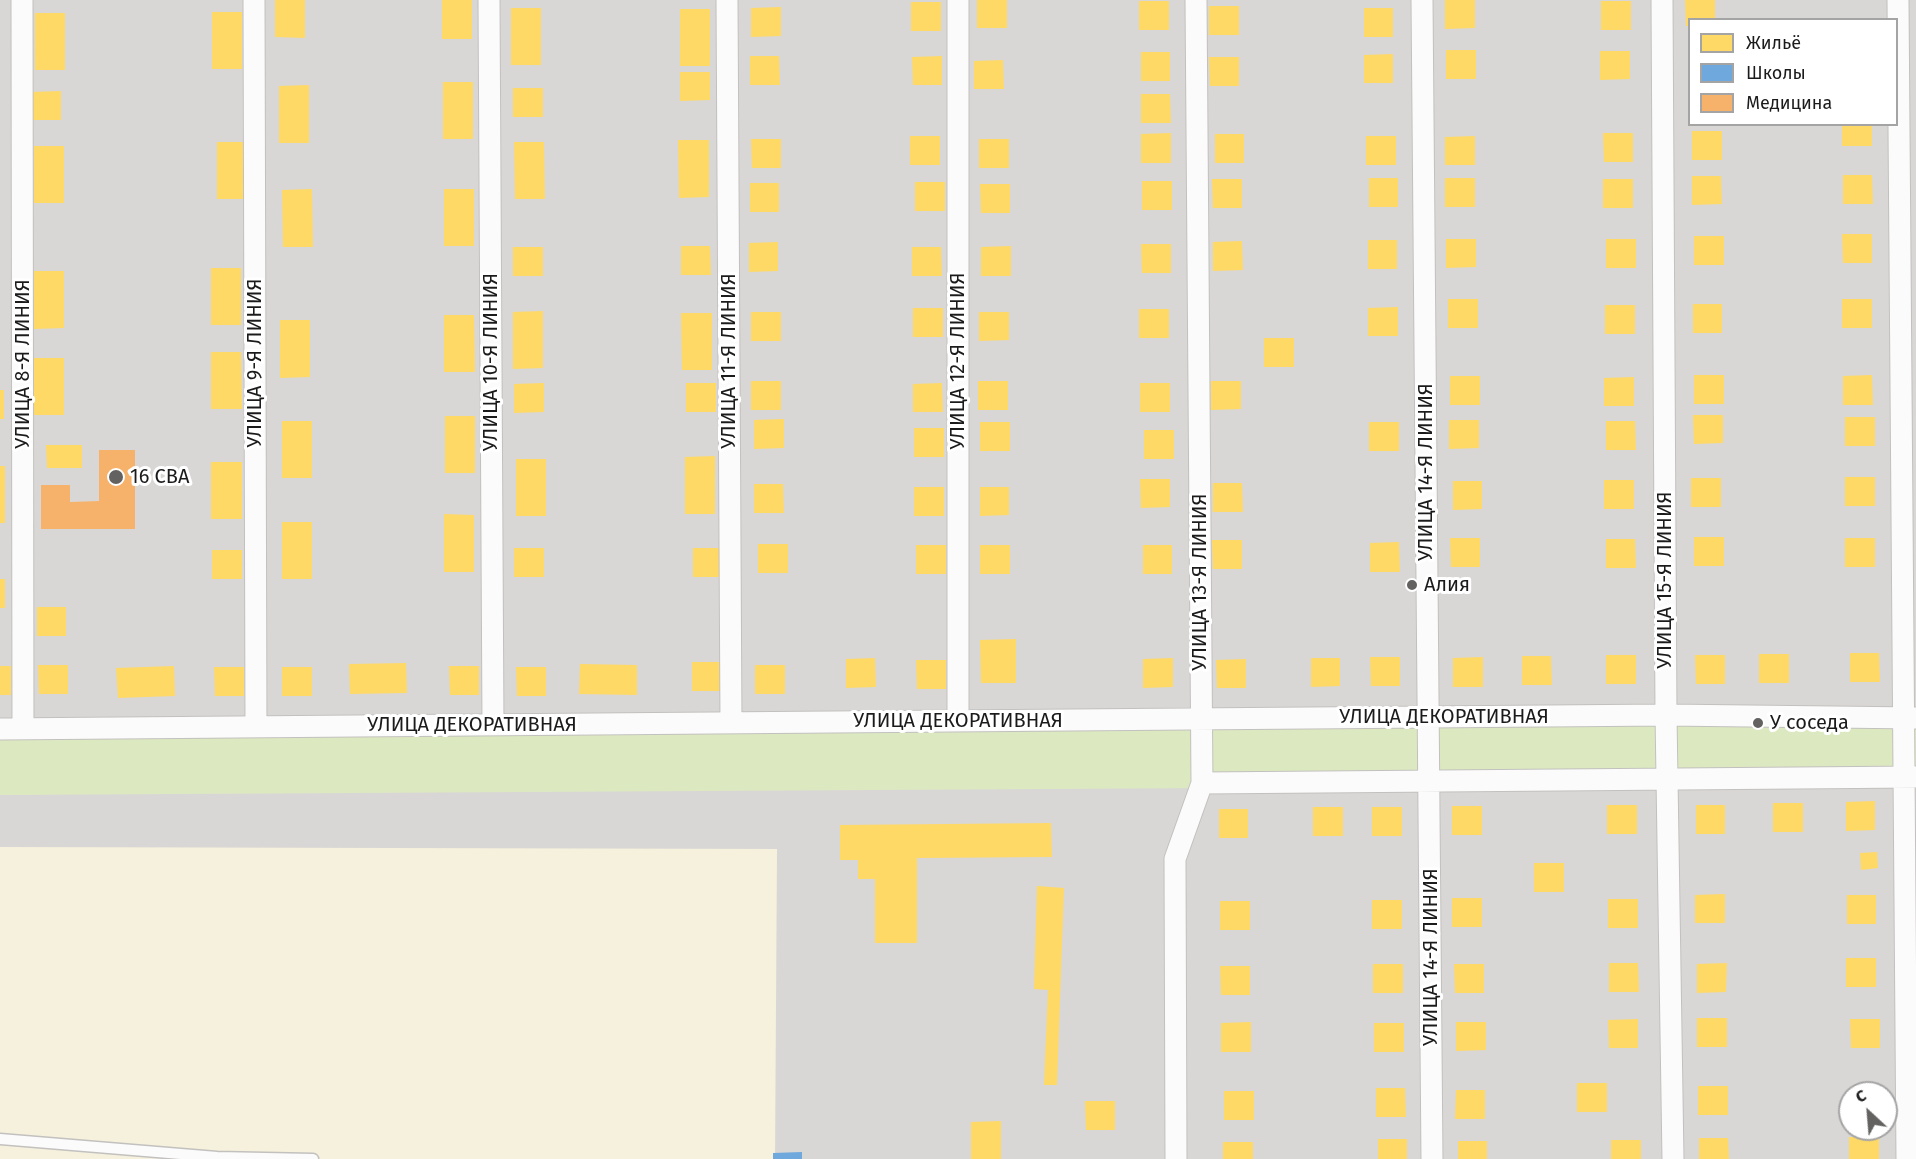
<!DOCTYPE html>
<html>
<head>
<meta charset="utf-8">
<style>
	body { margin:0 }
	#map { position:relative; width:1916px; height:1159px; overflow:hidden; background:#eae7e3; font-family:"Fira Sans",sans-serif }
	canvas { display:block }
	.legend { position:absolute; left:1688px; top:18px; width:210px; height:108px; box-sizing:border-box; background:#fff; border:2px solid #a4a4a4; margin:0; padding:8px 10px; list-style:none; font-size:18px; color:#1b1b1b }
	.legend li { display:flex; align-items:center; gap:12px; height:30px }
	.legend b { width:30px; border:2px solid #a4a4a4 }
	.north { position:absolute; left:1838px; top:1081px; width:60px; height:60px; box-sizing:border-box; background:#fff; border:2px solid #a4a4a4; border-radius:50%; rotate:334deg; font-size:16px; font-weight:700; line-height:24px; text-align:center; color:#1b1b1b }
	.north::after { content:''; display:block; margin:auto; width:21px; height:27px; background:#636261; clip-path:polygon(50% 0,100% 100%,50% 72%,0 100%) }
</style>
</head>
<body>
<div id="map">
<canvas width="1916" height="1159"></canvas>
<ul class="legend">
<li><b style="height:16px;background:#ffd966"></b>Жильё</li>
<li><b style="height:16px;background:#6fa8dc"></b>Школы</li>
<li><b style="height:16px;background:#f6b26b"></b>Медицина</li>
</ul>
<div class="north">С</div>
</div>
<script>
const context = document.querySelector('canvas').getContext('2d');
context.lineJoin = 'round';
function fillPath(path, color) { context.fillStyle = color; context.fill(path, 'evenodd'); }
const poly = rows => new Path2D(rows.map(r => 'M' + r).join(''));
function strokePath(path, color, width, dash) { context.strokeStyle = color; context.lineWidth = width; context.lineCap = dash ? 'butt' : 'round'; context.setLineDash(dash || []); context.stroke(path); }
function label(font, color, halo, rows, align = 'center') {
  context.font = font + ' "Fira Sans",sans-serif'; context.lineWidth = 6; context.setLineDash([]); context.textBaseline = 'middle'; context.strokeStyle = halo; context.fillStyle = color; for (const [text, x, y, turn = 0] of rows) {
    context.save(); context.translate(x, y); context.rotate((+turn || 0) * Math.PI / 180); context.textAlign = isNaN(turn) ? turn : align; if (halo) context.strokeText(text, 0, 0); context.fillText(text, 0, 0); context.restore();
  }
}
const residential = poly([
	[0,0,1916,0,1916,1159,0,1159],
	[1690,20,1896,20,1896,124,1690,124],
	[1850,1093,1886,1093,1886,1129,1850,1129]
]);
const education = poly([
	[0,847,777,849,775,1159,0,1159]
]);
const grass = poly([
	[1916,720,1916,784,0,795,0,738]
]);
const homes = poly([
	[275,0,305,0,305,38,275,37],
	[442,0,472,0,472,39,442,39],
	[977,0,1007,0,1007,28,977,28],
	[1445,0,1475,0,1475,28,1445,29],
	[1685,0,1715,0,1715,20,1690,20,1690,26,1686,26],
	[1139,1,1169,1,1169,30,1139,30],
	[1601,1,1631,1,1631,30,1601,30],
	[911,2,941,2,941,31,911,31],
	[1209,6,1239,6,1239,35,1209,35],
	[781,7,781,36,751,37,751,8],
	[511,8,541,8,541,65,511,65],
	[1364,8,1393,8,1393,37,1364,37],
	[680,9,710,9,710,66,680,66],
	[212,12,242,12,242,69,212,69],
	[35,13,65,13,65,70,35,70],
	[1446,50,1476,50,1476,79,1446,79],
	[1600,51,1630,51,1630,79,1600,80],
	[1141,52,1170,52,1170,81,1141,81],
	[1393,54,1393,83,1364,83,1364,55],
	[750,56,779,56,780,85,750,85],
	[942,56,942,85,913,85,912,57],
	[1209,57,1239,57,1239,86,1210,86],
	[1003,60,1004,89,974,89,974,61],
	[680,72,710,72,710,100,680,101],
	[443,82,473,82,473,139,443,139],
	[309,85,309,143,279,143,279,86],
	[513,88,543,88,543,117,513,117],
	[61,91,61,120,31,120,31,92],
	[1141,94,1170,94,1171,123,1141,123],
	[1842,124,1872,124,1872,146,1842,146],
	[1692,131,1722,131,1722,160,1692,160],
	[1171,133,1171,163,1141,163,1141,134],
	[1603,133,1633,133,1633,162,1604,162],
	[1215,134,1244,134,1244,163,1215,163],
	[910,136,940,136,940,165,910,165],
	[1366,136,1396,136,1396,165,1366,165],
	[1475,136,1475,165,1445,165,1445,137],
	[751,139,781,139,781,168,752,168],
	[979,139,1009,139,1009,168,979,168],
	[678,140,709,140,709,197,679,198],
	[217,142,247,142,247,199,217,199],
	[514,142,544,142,545,199,515,199],
	[34,146,64,146,64,203,34,203],
	[1843,175,1872,175,1873,204,1843,204],
	[1692,176,1721,176,1722,204,1692,205],
	[1369,178,1398,178,1398,207,1369,207],
	[1445,178,1475,178,1475,207,1445,207],
	[1212,179,1242,179,1242,208,1213,208],
	[1603,179,1633,179,1633,208,1603,208],
	[1142,181,1172,181,1172,210,1142,210],
	[915,182,945,182,945,211,915,211],
	[750,183,779,183,779,212,750,212],
	[980,184,1010,184,1010,213,981,213],
	[312,189,313,247,283,247,282,190],
	[444,189,474,189,474,246,444,246],
	[1842,234,1872,234,1872,263,1843,263],
	[1694,236,1724,236,1724,265,1694,265],
	[1446,239,1476,239,1476,267,1446,268],
	[1606,239,1636,239,1636,268,1606,268],
	[1368,240,1397,240,1397,269,1368,269],
	[1242,241,1243,270,1213,271,1213,242],
	[778,242,778,271,749,272,749,243],
	[1141,244,1171,244,1171,273,1142,273],
	[681,246,710,246,711,275,681,275],
	[1011,246,1011,276,981,276,981,247],
	[513,247,543,247,543,276,513,276],
	[912,247,941,247,942,276,912,276],
	[211,268,241,268,241,325,211,325],
	[34,271,64,271,64,328,34,329],
	[1448,299,1478,299,1478,328,1448,328],
	[1842,299,1872,299,1872,328,1842,328],
	[1693,304,1722,304,1722,333,1693,333],
	[1605,305,1635,305,1635,334,1605,334],
	[1398,307,1398,336,1368,336,1368,308],
	[913,308,943,308,943,337,913,337],
	[1139,309,1169,309,1169,338,1139,338],
	[543,311,543,368,513,369,513,312],
	[751,312,781,312,781,341,751,341],
	[979,312,1009,312,1009,340,979,341],
	[681,313,712,313,712,370,682,370],
	[444,315,474,315,475,372,444,372],
	[280,320,310,320,310,377,280,378],
	[1264,338,1294,338,1294,367,1264,367],
	[211,352,241,352,242,409,211,409],
	[34,358,64,358,64,415,34,415],
	[1694,375,1724,375,1724,404,1694,404],
	[1872,375,1873,405,1843,405,1843,376],
	[1450,376,1480,376,1480,405,1450,405],
	[1634,377,1634,406,1604,406,1604,378],
	[751,381,781,381,781,410,751,410],
	[978,381,1008,381,1008,410,978,410],
	[1211,381,1241,381,1241,409,1211,410],
	[544,383,544,412,514,413,514,384],
	[686,383,716,383,716,412,686,412],
	[942,383,943,412,913,412,913,384],
	[1140,383,1170,383,1170,412,1140,412],
	[0,390,4,390,4,419,0,419],
	[1693,415,1723,415,1723,443,1694,444],
	[445,416,475,416,475,473,445,473],
	[1845,417,1875,417,1875,446,1845,446],
	[784,419,784,448,754,449,754,420],
	[1449,420,1479,420,1479,448,1449,449],
	[282,421,312,421,312,478,282,478],
	[1606,421,1635,421,1636,450,1606,450],
	[980,422,1010,422,1010,451,980,451],
	[1369,422,1399,422,1399,451,1369,451],
	[914,428,944,428,944,457,914,457],
	[1144,430,1174,430,1174,459,1144,459],
	[46,445,82,445,82,468,47,468],
	[715,456,715,514,685,514,685,457],
	[516,459,546,459,546,516,516,516],
	[211,462,242,462,242,519,211,519],
	[0,466,5,466,5,523,0,523],
	[1845,477,1875,477,1875,506,1845,506],
	[1691,478,1721,478,1721,507,1691,507],
	[1140,479,1170,479,1170,507,1141,508],
	[1604,480,1634,480,1634,509,1604,509],
	[1453,481,1482,481,1482,509,1453,510],
	[1213,483,1242,483,1243,512,1213,512],
	[754,484,783,484,784,513,754,513],
	[914,487,944,487,944,516,914,516],
	[980,487,1009,487,1009,515,980,516],
	[444,514,474,515,474,572,444,572],
	[282,522,312,522,312,579,282,579],
	[1694,537,1724,537,1724,566,1694,566],
	[1450,538,1480,538,1480,567,1451,567],
	[1845,538,1875,538,1875,567,1845,567],
	[1606,539,1635,539,1636,568,1606,568],
	[1212,540,1242,540,1242,569,1213,569],
	[1399,542,1400,572,1370,572,1370,543],
	[758,544,788,544,788,573,758,573],
	[916,545,946,545,946,574,916,574],
	[980,545,1010,545,1010,574,980,574],
	[1143,545,1172,545,1172,574,1143,574],
	[514,548,544,548,544,577,514,577],
	[693,548,723,548,723,577,693,577],
	[212,550,242,550,242,579,212,579],
	[0,579,5,579,5,608,0,608],
	[37,607,66,607,66,636,37,636],
	[1016,639,1016,683,981,683,980,640],
	[1850,653,1879,653,1880,682,1850,682],
	[1759,654,1789,654,1789,683,1759,683],
	[1606,655,1636,655,1636,684,1606,684],
	[1695,655,1725,655,1725,684,1696,684],
	[1522,656,1551,656,1552,685,1522,685],
	[1370,657,1400,657,1400,686,1371,686],
	[1483,657,1483,687,1453,687,1453,658],
	[875,658,876,687,846,688,846,659],
	[1173,658,1173,687,1143,688,1143,659],
	[1311,658,1340,658,1340,686,1311,687],
	[1246,659,1246,688,1217,688,1216,660],
	[916,660,946,660,946,689,917,689],
	[692,662,722,662,722,691,692,691],
	[406,663,407,693,350,694,349,664],
	[580,664,637,665,637,695,579,694],
	[38,665,68,665,68,694,39,694],
	[755,665,785,665,785,694,755,694],
	[0,666,11,666,11,695,0,695],
	[174,666,175,696,118,698,116,668],
	[449,666,479,666,479,695,450,695],
	[214,667,244,667,244,696,215,696],
	[282,667,312,667,312,696,282,696],
	[516,667,546,667,546,696,517,696],
	[1875,801,1875,830,1846,831,1846,802],
	[1773,803,1803,803,1803,832,1773,832],
	[1607,805,1637,805,1637,834,1607,834],
	[1696,805,1725,805,1725,834,1696,834],
	[1452,806,1482,806,1482,835,1452,835],
	[1313,807,1343,807,1343,836,1313,836],
	[1372,807,1402,807,1402,836,1372,836],
	[1219,809,1248,809,1248,838,1219,838],
	[1051,823,1052,857,917,858,917,943,875,943,875,879,858,879,858,860,840,860,840,825],
	[1877,852,1878,868,1861,870,1860,853],
	[1534,863,1564,863,1564,892,1534,892],
	[1037,886,1064,888,1057,1085,1044,1085,1048,990,1034,989],
	[1725,894,1725,923,1695,923,1695,895],
	[1847,895,1876,895,1876,924,1847,924],
	[1452,898,1482,898,1482,927,1452,927],
	[1608,899,1638,899,1638,928,1608,928],
	[1372,900,1402,900,1402,929,1372,929],
	[1220,901,1250,901,1250,930,1220,930],
	[1846,958,1876,958,1876,987,1846,987],
	[1609,963,1638,963,1639,992,1609,992],
	[1727,963,1726,992,1697,993,1697,964],
	[1373,964,1403,964,1403,993,1373,993],
	[1454,964,1484,964,1484,993,1455,993],
	[1220,966,1250,966,1250,995,1221,995],
	[1697,1018,1727,1018,1727,1047,1697,1047],
	[1638,1019,1638,1048,1609,1048,1608,1020],
	[1850,1019,1880,1019,1880,1048,1851,1048],
	[1251,1022,1251,1052,1221,1052,1221,1023],
	[1456,1022,1486,1022,1486,1050,1456,1051],
	[1374,1023,1404,1023,1404,1052,1374,1052],
	[1577,1083,1607,1083,1607,1112,1577,1112],
	[1698,1086,1728,1086,1728,1115,1698,1115],
	[1850,1087,1880,1087,1880,1093,1850,1093],
	[1376,1088,1405,1088,1406,1117,1376,1117],
	[1456,1090,1485,1090,1485,1119,1455,1119],
	[1224,1091,1254,1091,1254,1120,1224,1120],
	[1085,1101,1115,1101,1115,1130,1086,1130],
	[1001,1121,1001,1159,971,1159,971,1122],
	[1849,1137,1879,1137,1879,1159,1849,1159],
	[1699,1138,1728,1138,1729,1159,1699,1159],
	[1378,1139,1407,1139,1407,1159,1378,1159],
	[1611,1140,1641,1140,1641,1159,1611,1159],
	[1458,1141,1487,1141,1487,1159,1458,1159],
	[1223,1142,1253,1142,1253,1159,1223,1159]
]);
const schools = poly([
	[802,1152,802,1159,773,1159,773,1153]
]);
const health = poly([
	[99,450,135,450,135,529,41,529,41,485,70,485,70,502,99,501]
]);
const service = poly([
	[0,1139,217,1157,313,1159]
]);
const minor = poly([
	[22,0,23,729],
	[254,0,256,727],
	[489,0,493,725],
	[727,0,731,723],
	[958,0,958,721],
	[1422,0,1432,1159],
	[1662,0,1666,715,1673,1159],
	[1898,0,1907,1159],
	[0,729,1666,715,1916,718],
	[1202,783,1915,777],
	[1176,1159,1175,859,1202,783,1196,0]
]);
const markers = [
	[116,477,8,"#636261"],
	[1412,585,6,"#636261"],
	[1758,723,6,"#636261"]
];
const streetNames = [
	["УЛИЦА 11-Я ЛИНИЯ",729,361,-90],
	["УЛИЦА 12-Я ЛИНИЯ",958,361,-90],
	["УЛИЦА 10-Я ЛИНИЯ",491,362,-90],
	["УЛИЦА 9-Я ЛИНИЯ",255,363,-90],
	["УЛИЦА 8-Я ЛИНИЯ",23,364,-90],
	["УЛИЦА 14-Я ЛИНИЯ",1426,472,-90],
	["УЛИЦА 15-Я ЛИНИЯ",1665,580,-90],
	["УЛИЦА 13-Я ЛИНИЯ",1200,582,-90],
	["УЛИЦА ДЕКОРАТИВНАЯ",1444,717],
	["УЛИЦА ДЕКОРАТИВНАЯ",958,721],
	["УЛИЦА ДЕКОРАТИВНАЯ",472,725],
	["УЛИЦА 14-Я ЛИНИЯ",1431,957,-90]
];
const poiNames = [
	["16 СВА",130,477],
	["Алия",1424,585],
	["У соседа",1770,723]
];
fillPath(residential, '#d9d7d5');
fillPath(education, '#f6f1dc');
fillPath(grass, '#dce9c0');
fillPath(homes, '#ffd966');
fillPath(schools, '#6fa8dc');
fillPath(health, '#f6b26b');
strokePath(service, '#c2c1bf', 13);
strokePath(minor, '#c2c1bf', 23);
strokePath(service, '#fcfbfb', 10);
strokePath(minor, '#fcfbfb', 21);
for (const [x, y, r, color] of markers) { const dot = new Path2D(); dot.arc(x, y, r, 0, 2 * Math.PI); context.fillStyle = color; context.fill(dot); strokePath(dot, '#fff', 2); }
label('20px', '#1b1b1b', '#fff', streetNames);
label('20px', '#1b1b1b', '#fff', poiNames, 'left');
</script>
</body>
</html>
